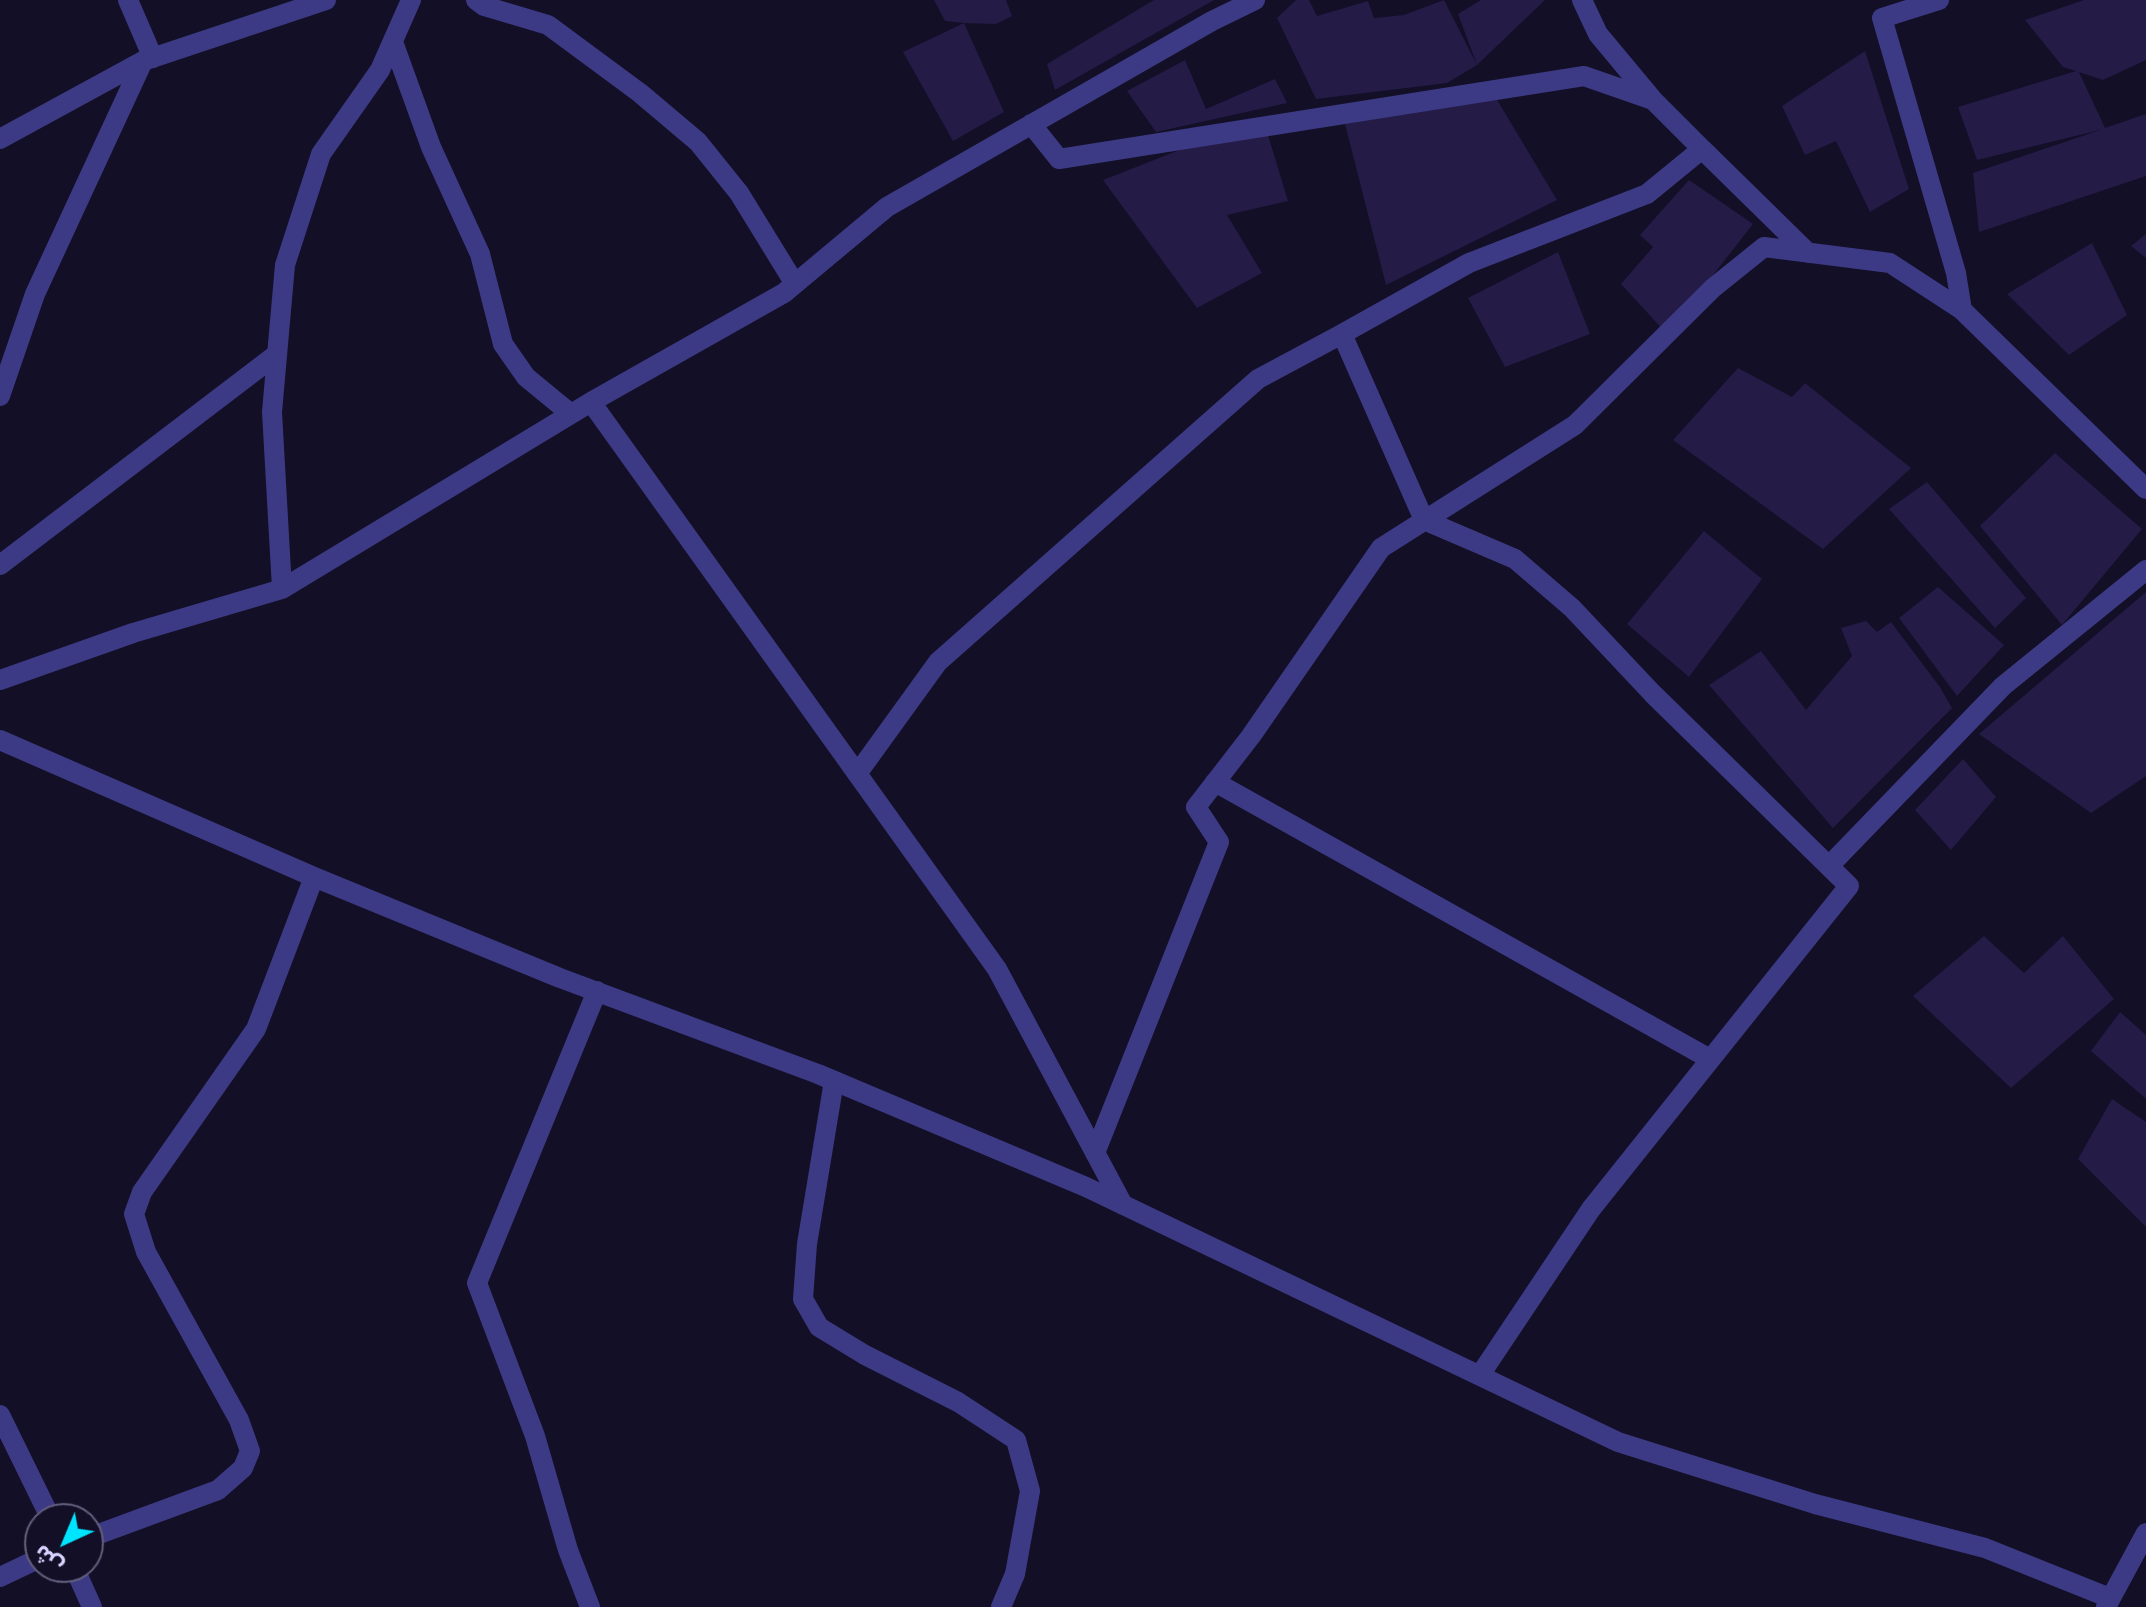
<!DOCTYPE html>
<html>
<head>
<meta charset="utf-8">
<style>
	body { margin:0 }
	#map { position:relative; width:2146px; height:1607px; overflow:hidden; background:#130f26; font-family:Poppins,"Noto Sans Arabic",sans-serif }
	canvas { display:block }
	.north { position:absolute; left:24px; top:1503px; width:80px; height:80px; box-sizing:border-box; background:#130f26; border:2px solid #625e7d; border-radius:50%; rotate:224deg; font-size:22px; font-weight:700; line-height:32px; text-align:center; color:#d9d4ff }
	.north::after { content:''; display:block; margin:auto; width:28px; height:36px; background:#00e5ff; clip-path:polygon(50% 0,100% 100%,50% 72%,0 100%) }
</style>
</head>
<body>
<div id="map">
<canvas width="2146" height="1607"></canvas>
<div class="north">ش</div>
</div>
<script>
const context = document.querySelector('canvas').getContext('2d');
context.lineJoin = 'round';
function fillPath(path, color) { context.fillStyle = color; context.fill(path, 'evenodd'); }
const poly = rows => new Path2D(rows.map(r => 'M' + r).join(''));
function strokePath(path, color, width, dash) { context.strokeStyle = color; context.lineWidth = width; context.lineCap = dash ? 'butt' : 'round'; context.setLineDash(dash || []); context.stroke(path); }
const building = poly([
	[934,0,1006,0,1012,16,996,24,964,23,1004,112,953,141,903,52,964,23,945,21],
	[1154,0,1214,0,1055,90,1047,64],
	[1296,0,1309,0,1317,16,1368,1,1374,18,1404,15,1444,0,1477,65,1447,83,1316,99,1277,18],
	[1481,0,1545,0,1477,65,1458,14],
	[2084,0,2146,0,2146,60,2103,80,2079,72,2105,128,2146,114,2146,176,1979,232,1973,173,2100,130,1977,160,1958,107,2076,71,2063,67,2025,20],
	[1865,51,1909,189,1870,212,1836,141,1805,155,1782,106],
	[1185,60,1206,109,1275,79,1287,103,1156,132,1127,91],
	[1490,88,1557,200,1386,285,1345,124],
	[1265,125,1288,201,1227,215,1262,273,1197,308,1103,180,1177,151],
	[1689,180,1753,224,1667,334,1621,284,1653,247,1640,235],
	[2146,234,2146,258,2131,246],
	[2092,243,2127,315,2069,355,2007,294],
	[1558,252,1590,334,1505,367,1468,298],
	[1738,368,1792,397,1805,383,1911,468,1823,549,1673,440],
	[2055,453,2142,529,2062,625,1980,526],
	[1927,482,2026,598,1995,628,1889,509],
	[1704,531,1762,579,1689,677,1627,624],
	[1938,587,2004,645,1957,696,1899,618],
	[2146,592,2146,776,2091,813,1979,734],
	[1866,621,1877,632,1891,622,1940,687,1952,708,1833,828,1709,685,1761,651,1806,710,1852,656,1841,628],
	[1963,759,1996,797,1951,850,1915,810],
	[1984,936,2024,973,2063,936,2114,999,2011,1088,1913,996],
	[2120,1012,2146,1035,2146,1099,2091,1051],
	[2112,1099,2146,1122,2146,1227,2078,1159]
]);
const minor = poly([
	[128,0,153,58],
	[476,0,484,6,548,25,640,93,698,142,739,193,795,284],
	[1582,0,1598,34,1653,100,1702,149],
	[1939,0,1882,18,1956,273,1962,310],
	[393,42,431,147,480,254,503,344,526,377,571,414],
	[1031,124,1059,159,1584,76,1653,100],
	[0,139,143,61,326,0],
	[1342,334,1469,263,1647,194,1702,149,1808,253],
	[0,396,35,294,143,61],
	[591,402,997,969,1123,1205],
	[0,565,277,354],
	[282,589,272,412,285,265,321,154,380,70,411,0],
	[0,680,133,633,282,589,591,402,784,293,887,207,1212,21,1255,0],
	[0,740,314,877,560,978,818,1074,1086,1187,1618,1442,1815,1504,1985,1548,2110,1598],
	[857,774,938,662,1258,379,1342,334,1424,520,1515,559,1572,608,1653,694,1849,886,1591,1209,1480,1375],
	[1215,782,1710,1059],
	[1829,866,2003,686,2146,570],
	[834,1081,807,1244,803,1299,819,1327,865,1355,958,1402,1016,1440,1030,1491,1015,1574,1001,1607],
	[1095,1153,1219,842,1196,807,1251,736,1381,548,1575,425,1713,288,1764,247,1890,263,1962,310,2146,489],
	[0,1415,51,1519],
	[88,1538,218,1490,243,1468,250,1451,239,1420,146,1252,134,1214,142,1192,256,1029,314,877],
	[74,1567,92,1607],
	[0,1577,40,1558],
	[590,1607,568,1550,535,1436,477,1283,597,991]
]);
const tertiary = poly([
	[2106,1607,2146,1533]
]);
fillPath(building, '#241b47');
strokePath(minor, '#3d3a85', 20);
strokePath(tertiary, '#3d3a85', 20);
</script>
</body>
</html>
